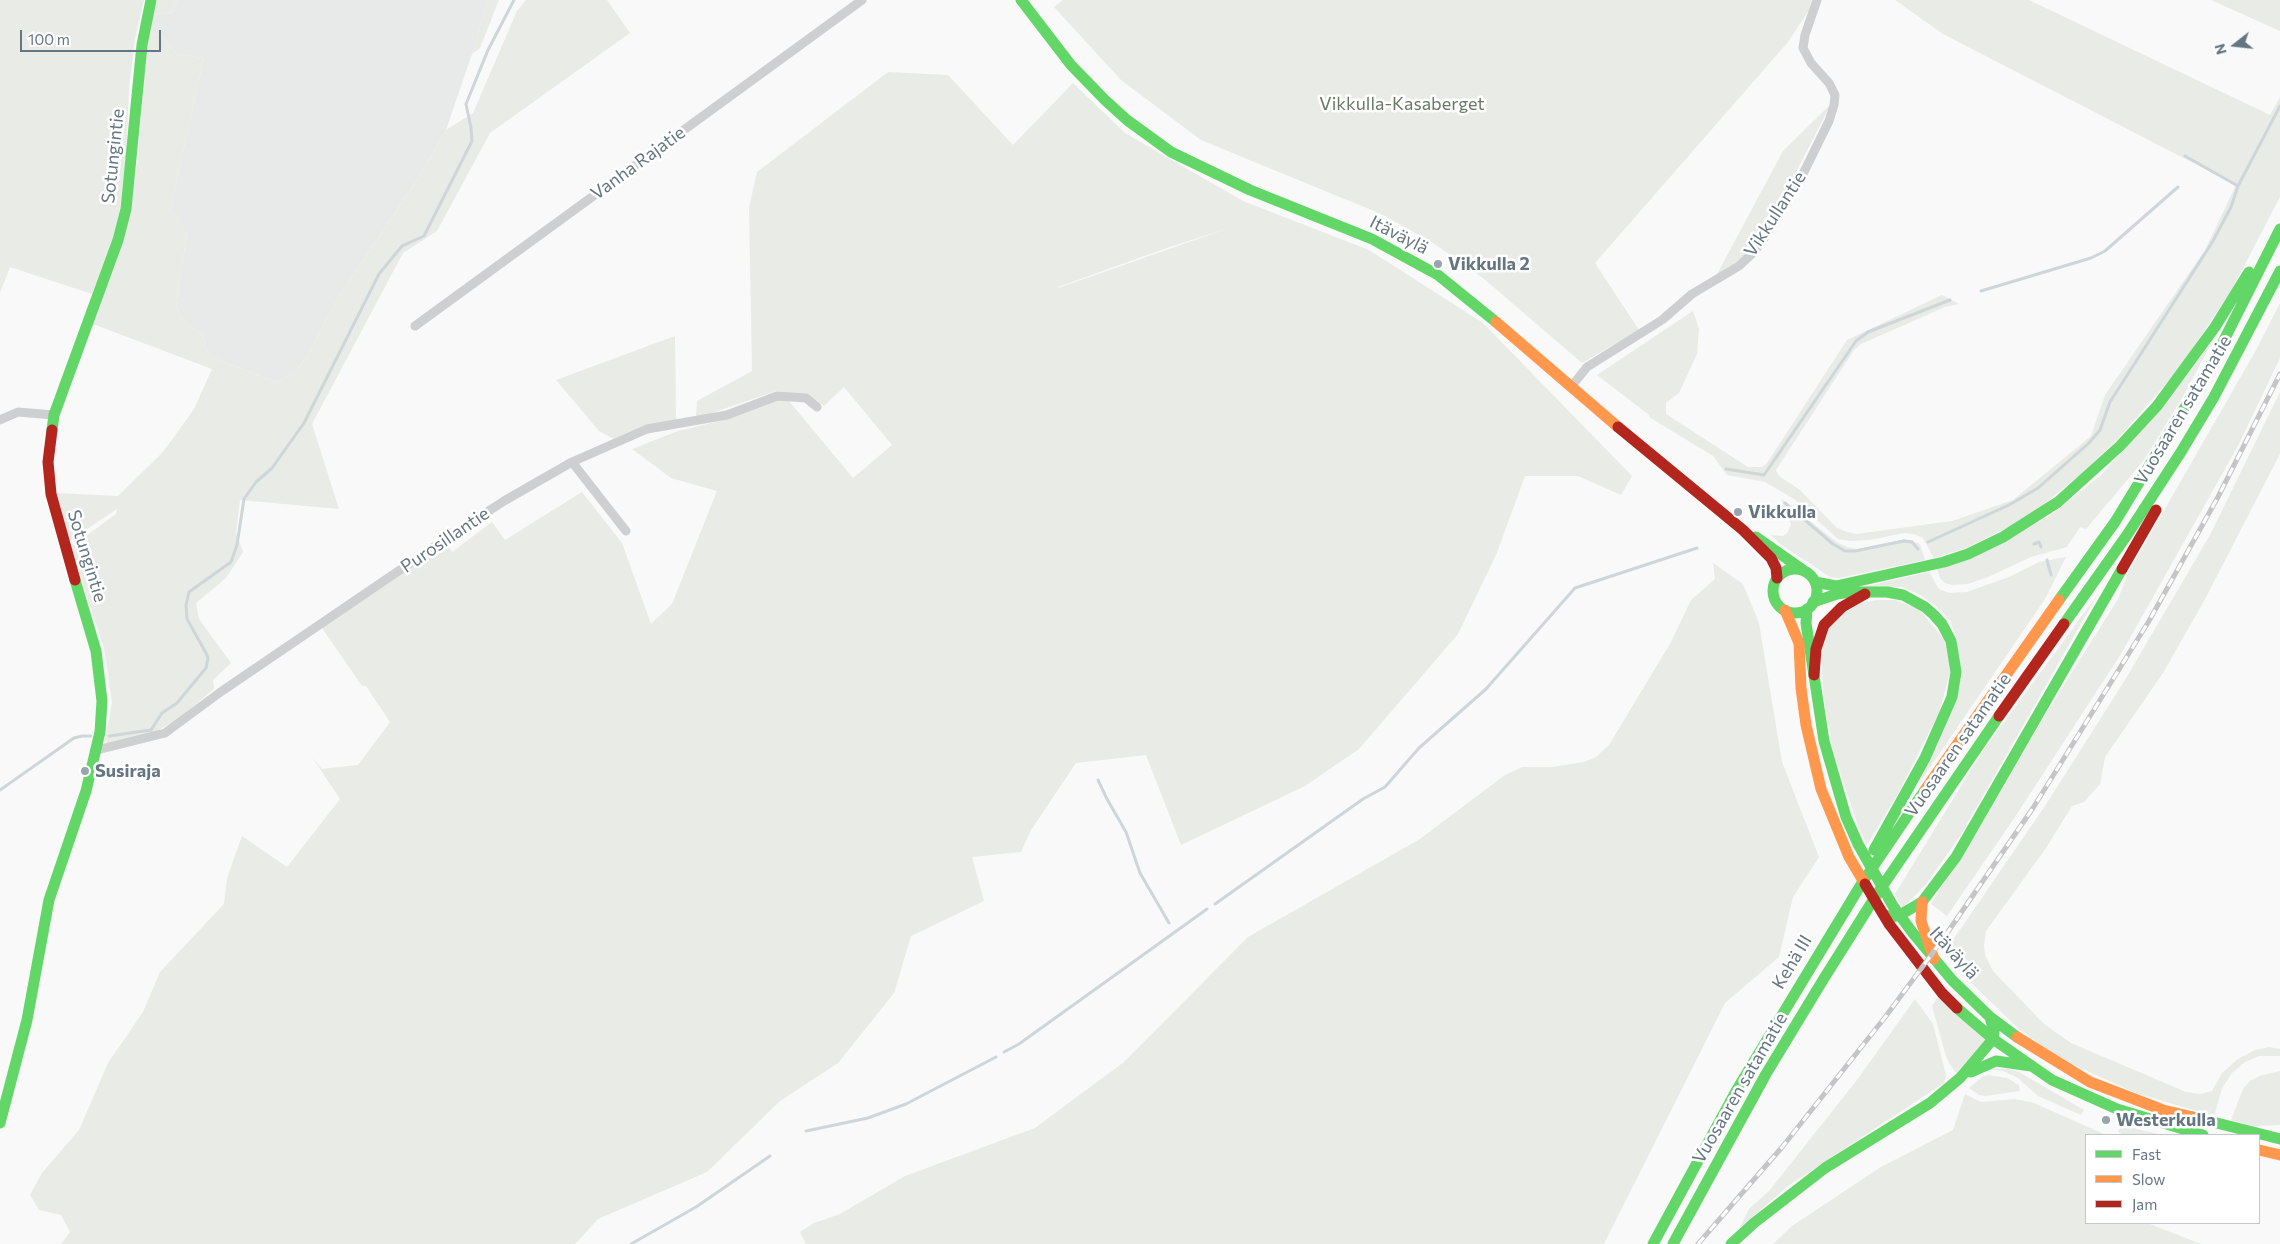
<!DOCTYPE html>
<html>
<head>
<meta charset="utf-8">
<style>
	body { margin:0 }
	#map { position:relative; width:2280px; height:1244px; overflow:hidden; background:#f9f9f9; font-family:Commissioner,sans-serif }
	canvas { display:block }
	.legend { position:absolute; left:2085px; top:1134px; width:175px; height:90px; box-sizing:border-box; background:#fff; border:1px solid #c1c8cd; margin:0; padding:6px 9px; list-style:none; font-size:15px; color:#657683 }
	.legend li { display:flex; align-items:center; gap:10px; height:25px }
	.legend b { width:25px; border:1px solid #c1c8cd }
	.north { position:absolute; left:2210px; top:20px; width:50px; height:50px; -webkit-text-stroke:4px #fff; paint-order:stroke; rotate:254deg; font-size:14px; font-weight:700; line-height:20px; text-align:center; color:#657683 }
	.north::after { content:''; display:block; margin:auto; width:18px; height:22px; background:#657683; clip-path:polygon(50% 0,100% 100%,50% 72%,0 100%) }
	.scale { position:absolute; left:20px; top:30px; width:141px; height:22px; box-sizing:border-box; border:2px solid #657683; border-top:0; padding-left:6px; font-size:15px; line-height:18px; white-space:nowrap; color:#657683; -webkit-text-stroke:4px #fff; paint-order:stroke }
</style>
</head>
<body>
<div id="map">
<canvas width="2280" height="1244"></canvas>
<ul class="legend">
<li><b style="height:6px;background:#63d668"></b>Fast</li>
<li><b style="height:6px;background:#ff974d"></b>Slow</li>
<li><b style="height:6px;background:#b3261e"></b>Jam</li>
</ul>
<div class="north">N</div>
<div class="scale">100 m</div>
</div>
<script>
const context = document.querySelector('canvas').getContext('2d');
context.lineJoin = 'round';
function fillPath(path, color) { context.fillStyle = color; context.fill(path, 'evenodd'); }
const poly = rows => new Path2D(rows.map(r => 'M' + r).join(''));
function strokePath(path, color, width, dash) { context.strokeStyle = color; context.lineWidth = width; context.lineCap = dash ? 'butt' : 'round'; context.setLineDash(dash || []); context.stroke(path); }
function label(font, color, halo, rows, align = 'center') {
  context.font = font + ' Commissioner,sans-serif'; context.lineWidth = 5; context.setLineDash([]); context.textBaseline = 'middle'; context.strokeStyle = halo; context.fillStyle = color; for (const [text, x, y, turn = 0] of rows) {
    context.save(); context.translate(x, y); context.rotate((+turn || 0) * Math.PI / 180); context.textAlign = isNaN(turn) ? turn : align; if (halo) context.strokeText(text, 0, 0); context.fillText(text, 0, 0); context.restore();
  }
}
const built = poly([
	[177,0,487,0,472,54,446,130,417,180,339,296,307,356,295,372,276,382,209,356,203,335,186,324,176,307,187,233,170,211,204,58,177,54,163,37,150,32,153,15,172,13]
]);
const green = poly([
	[0,0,144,0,135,39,129,89,126,157,119,215,113,237,92,294,10,267,0,293],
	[157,0,177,0,172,13,153,15],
	[487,0,499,0,480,48,472,54],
	[526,0,607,0,630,33,490,133,437,231,403,253,312,424,339,509,240,500,236,533,243,552,226,578,196,603,199,619,231,663,213,680,214,689,178,719,155,732,108,744,105,740,112,703,104,648,71,547,116,514,117,509,69,541,57,493,118,496,163,452,194,409,212,369,93,324,131,210,138,158,146,50,150,32,163,37,177,54,204,58,170,211,177,213,187,233,176,307,186,324,203,335,209,356,276,382,295,372,307,356,339,296,417,180,446,130,473,113,517,11],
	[1063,0,1811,0,1809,10,1788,42,1595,263,1639,330,1582,363,1483,278,1433,243,1381,214,1201,140,1121,80,1054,7],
	[1895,0,2029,0,2270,115,2280,97,2280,197,2232,289,2179,369,2116,441,2081,474,2027,518,1966,548,1934,558,1923,538,1914,534,1904,533,1870,540,1850,541,1838,539,1794,499,1765,482,1727,475,1713,456,1649,417,1649,415,1597,375,1693,311,1699,329,1697,354,1679,393,1666,403,1666,414,1748,467,1762,467,1767,463,1847,340,1942,295,1959,304,1945,307,1861,344,1854,350,1776,470,1779,476,1800,490,1837,528,1847,532,1856,534,1952,521,2013,500,2091,436,2105,395,2205,250,2236,185,1943,34],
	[2211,0,2280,0,2280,31],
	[888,72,948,75,1013,145,1073,83,1125,133,1243,201,1369,250,1483,323,1632,476,1621,495,1578,476,1525,476,1496,555,1458,634,1359,749,1305,786,1181,845,1146,755,1076,763,1031,830,1021,852,972,857,984,901,911,936,894,993,838,1063,780,1101,707,1172,598,1219,575,1244,61,1244,70,1232,61,1215,39,1210,30,1195,42,1173,79,1130,108,1063,143,1012,160,972,224,904,227,878,242,836,287,867,340,799,312,757,322,769,358,765,390,722,366,686,362,686,320,625,444,540,452,552,492,522,505,540,582,492,622,543,651,624,672,604,717,491,671,478,632,449,678,431,728,419,777,400,789,401,853,478,892,445,844,387,824,406,809,395,776,391,697,418,696,415,697,401,752,371,749,208,757,172],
	[1229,228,1058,288,1058,287,1167,248],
	[1831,104,1795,174,1752,249,1737,264,1715,278,1783,151],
	[2280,303,2280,358,2239,444,2121,654,2015,817,1947,916,1931,904,2047,712,2118,599,2128,573,2255,352],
	[675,336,676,420,643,426,614,439,599,431,556,380],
	[2212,342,2182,398,2144,460,2086,529,2080,527,2067,547,2031,557,1988,577,1968,584,1952,585,1945,583,1940,578,1937,569,2050,516,2100,476,2154,417],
	[2280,392,2280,454,2204,601,2163,673,2105,757,2100,784,2084,802,2072,806,2046,848,1986,931,1984,945,1985,955,1993,971,2044,1024,2071,1043,2186,1092,2201,1094,2212,1091,2222,1073,2238,1059,2255,1050,2269,1047,2280,1049,2280,1056,2259,1056,2245,1062,2232,1073,2222,1088,2214,1116,2136,1093,2074,1065,2041,1045,2019,1029,1964,976,1944,953,2045,806,2125,680,2210,535],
	[1782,499,1838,543,1847,547,1857,549,1905,539,1920,544,1925,560,1839,578,1830,577,1780,544,1771,535,1783,536,1788,532,1791,524,1783,507],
	[2066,557,2045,599,1922,779,1958,641,1950,621,1936,606,1922,596,1903,587,1863,587,1929,572,1939,589,1949,593,1967,592,2009,577,2039,562],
	[1713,563,1743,584,1759,623,1782,762,1819,857,1793,897,1779,957,1725,1003,1604,1244,806,1244,800,1232,814,1223,840,1214,905,1176,1035,1128,1124,1062,1248,937,1420,839,1505,775,1522,767,1552,767,1584,762,1596,757,1609,745,1671,642,1691,600,1715,579],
	[2098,594,1960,836,1927,883,1903,908,1895,894,1980,755],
	[1877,600,1895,600,1919,609,1944,639,1951,666,1945,701,1899,792,1867,845,1857,823,1833,750,1824,700,1821,654,1829,628,1837,617,1861,603],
	[1938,997,1985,1040,1956,1073,1949,1063,1945,1053,1932,1006],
	[1915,999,1933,1024,1946,1075,1944,1083,1788,1186,1739,1229,1749,1209,1769,1191,1857,1080],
	[1986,1069,2008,1069,2019,1072,2084,1110,2081,1115,2038,1096,2018,1078,2003,1071],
	[2280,1071,2280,1125,2252,1126,2231,1120,2243,1089,2250,1081,2259,1076],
	[1988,1075,2007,1078,2019,1085,2020,1091,1985,1096,1979,1095,1969,1088,1982,1077],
	[1965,1094,1981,1102,2015,1099,2034,1103,2106,1135,2086,1135,2086,1223,2147,1223,2201,1244,1773,1244,1792,1226,1881,1167,1953,1130],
	[2121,1125,2145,1131,2164,1135,2124,1135,2118,1132]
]);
const stream = poly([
	[2185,156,2238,186],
	[1981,291,2091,258,2105,251,2178,187],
	[1726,469,1764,475,1856,341,1868,332,1950,300],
	[1785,503,1833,544,1845,551,1855,551,1904,541,1912,542,1918,549],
	[1928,542,2009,505,2038,488,2089,443,2100,430,2110,402,2213,241,2231,207,2238,186,2280,106],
	[2034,544,2039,542,2041,547],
	[2047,560,2051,575],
	[109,736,151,730,162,713,177,703,206,668,208,658,206,653,187,619,186,605,189,592,231,562,237,545,244,499,256,482,272,468,304,423,379,274,402,246,424,236,472,141,471,128,466,104,488,50,514,0],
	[1098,780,1107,799,1126,832,1140,873,1169,923],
	[0,790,74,738,82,736,91,736],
	[1215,904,1363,799,1385,787,1419,748,1486,689,1575,588,1697,548],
	[1004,1052,1019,1044,1207,909],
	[806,1131,868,1118,906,1104,996,1057],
	[631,1244,696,1207,770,1156]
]);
const street = poly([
	[415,326,862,0],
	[1571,387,1587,367,1662,320,1692,294,1739,266,1755,251,1765,237,1802,176,1829,121,1834,105,1835,95,1829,83,1811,63,1803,48,1805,35,1817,0],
	[0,420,18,412,54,415],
	[572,462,626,531],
	[97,750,165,733,222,691,444,540,504,501,572,462,647,429,727,415,777,396,806,398,817,407]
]);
const fast = poly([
	[1021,0,1071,65,1105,100,1127,120,1171,152,1250,190,1372,239,1438,275,1496,322],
	[52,430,54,415,118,240,126,209,142,45,151,0],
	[1756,537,1803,570],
	'1773 591a22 22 0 1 1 44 0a22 22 0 1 1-44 0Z',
	[1815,582,1836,586,1944,562,1968,554,2003,537,2058,502,2120,446,2157,406,2215,327,2249,272],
	[2059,600,2115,522,2215,358,2280,229],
	[1813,602,1837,594,1851,592,1887,592,1903,595,1925,607,1934,615,1942,624,1951,641,1956,672,1952,697,1925,758,1874,850],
	[1807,609,1806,623,1824,741,1846,817,1858,844,1893,906,1912,932,1952,980,1990,1017,2017,1037],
	[2064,624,2127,535,2181,452,2214,397,2280,271],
	[1885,915,1892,917,1900,915,1922,902,1956,857,2122,569],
	[1957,1008,1993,1039,2052,1080,2117,1109,2203,1135],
	[1971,1072,1996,1061,2031,1066],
	[2193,1117,2280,1139],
	[0,1123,27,1020,49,900,86,791,100,732,102,701,96,651,75,580],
	[1653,1244,1736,1091,1862,883,1925,790],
	[1673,1244,1766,1074,1823,980,1877,894,1999,716],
	[1731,1244,1754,1223,1825,1168,1930,1103,1960,1078,1993,1039,1994,1032,1990,1017]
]);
const slow = poly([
	[1496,322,1618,427],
	[1785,610,1799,643,1801,688,1806,725,1821,789,1849,857,1865,884],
	[1925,790,2059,600],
	[1922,902,1921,921,1934,959],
	[2017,1037,2090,1082,2163,1110,2193,1117],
	[2259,1150,2280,1155]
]);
const jam = poly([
	[1618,427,1743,530,1771,558,1776,568,1777,578],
	[52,430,48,462,51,494,75,580],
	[2122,569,2156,510],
	[1814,675,1816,649,1824,625,1842,607,1865,594],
	[1999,716,2064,624],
	[1865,884,1889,924,1942,993,1957,1008]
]);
const rail = poly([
	[1698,1244,1783,1146,1886,1016,1943,939,2033,808,2149,621,2218,497,2280,374]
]);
const markers = [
	[1438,264,5,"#99a4ac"],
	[1738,512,5,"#99a4ac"],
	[85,771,5,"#99a4ac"],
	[2106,1120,5,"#99a4ac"]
];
const parkNames = [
	["Vikkulla-Kasaberget",1402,104]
];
const streetNames = [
	["Sotungintie",113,156,-84],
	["Vanha Rajatie",638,163,-36],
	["Vikkullantie",1775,214,-57],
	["Itäväylä",1399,235,27],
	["Vuosaaren satamatie",2183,410,-59],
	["Purosillantie",445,540,-34],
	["Sotungintie",87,556,73],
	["Vuosaaren satamatie",1958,745,-55],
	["Itäväylä",1954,953,48],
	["Kehä III",1792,962,-59],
	["Vuosaaren satamatie",1740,1088,-60]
];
const poiNames = [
	["Vikkulla 2",1448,264],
	["Vikkulla",1748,512],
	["Susiraja",95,771],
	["Westerkulla",2116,1120]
];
fillPath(built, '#e8e9e9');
fillPath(green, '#e8ebe6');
strokePath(stream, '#ced6d9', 3);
strokePath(street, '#cecfd0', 9);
strokePath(fast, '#63d668', 11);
strokePath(slow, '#ff974d', 11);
strokePath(jam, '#b3261e', 11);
strokePath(rail, '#c3c5c6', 5);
strokePath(rail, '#fff', 3, [9]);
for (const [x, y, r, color] of markers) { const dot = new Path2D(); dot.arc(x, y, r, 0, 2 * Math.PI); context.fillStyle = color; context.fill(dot); strokePath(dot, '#fff', 2); }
label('18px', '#687a64', '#fff', parkNames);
label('18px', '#657683', '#fff', streetNames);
label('bold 18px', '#657683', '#fff', poiNames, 'left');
</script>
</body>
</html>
